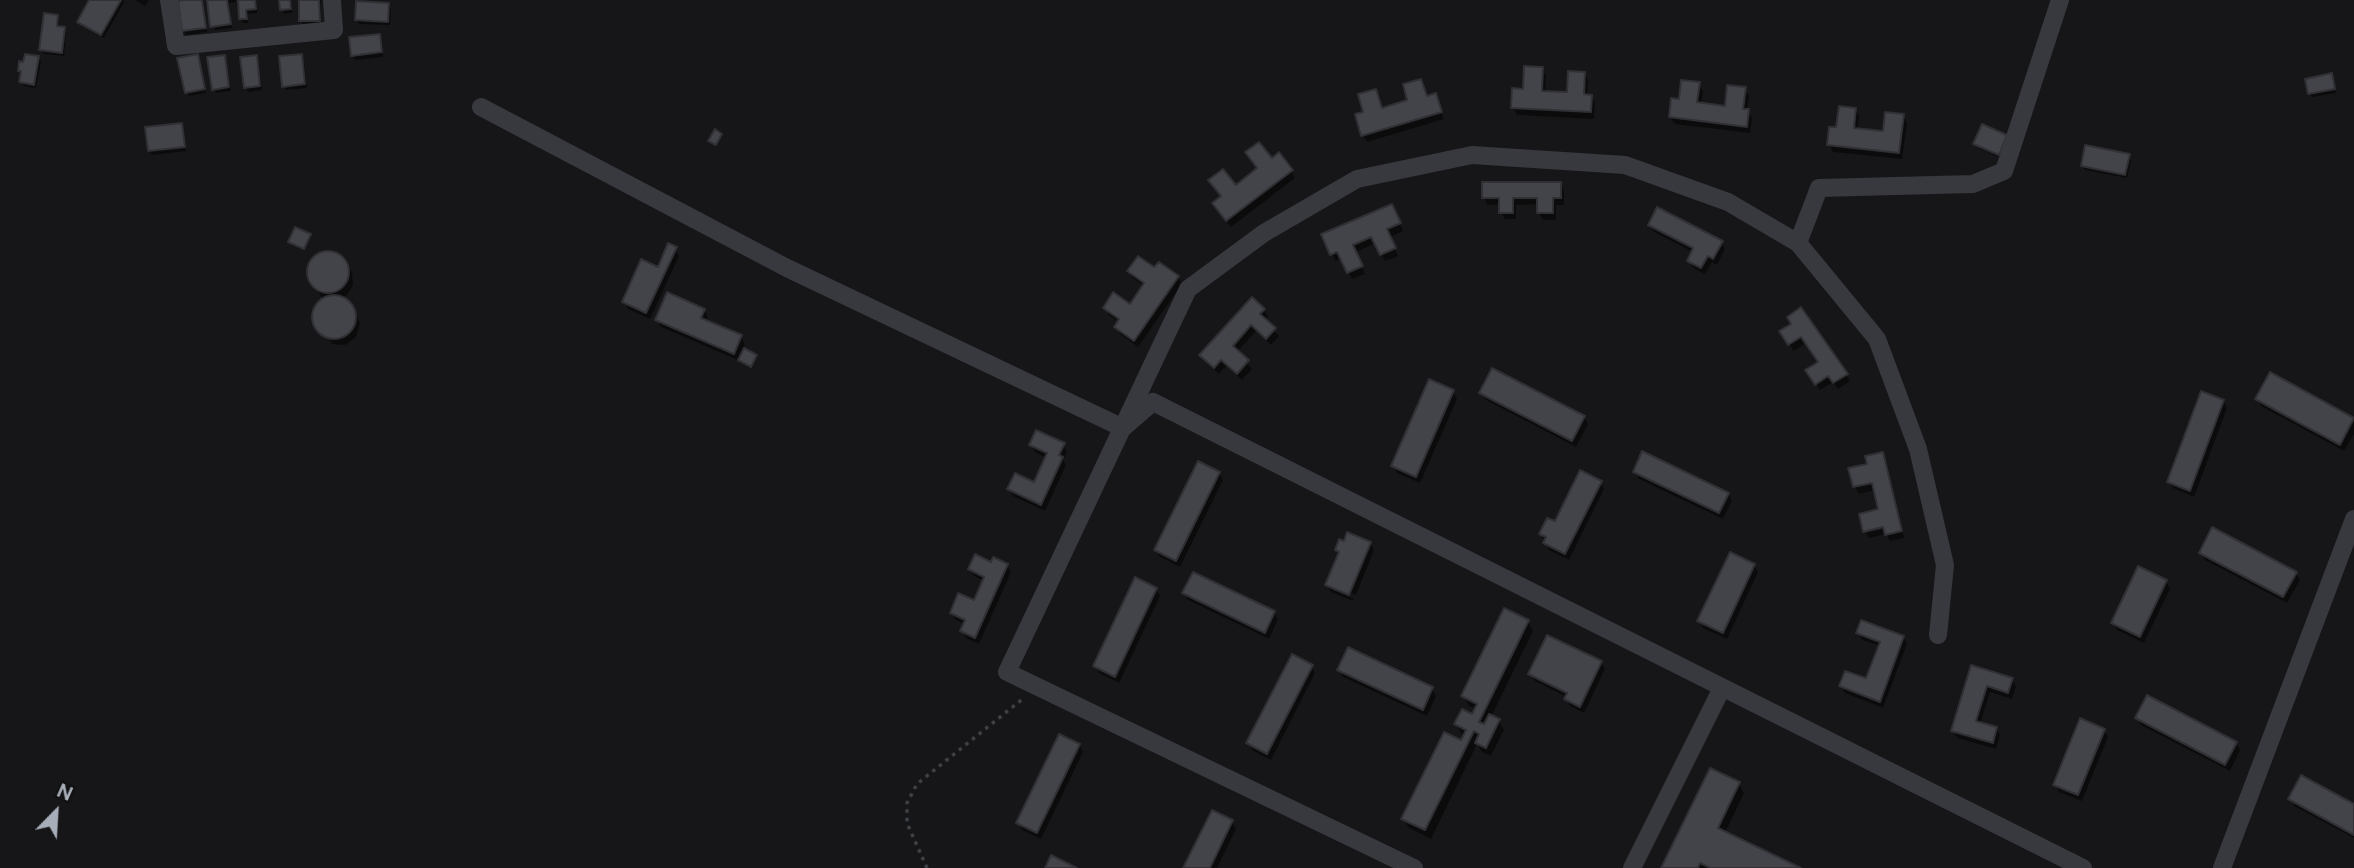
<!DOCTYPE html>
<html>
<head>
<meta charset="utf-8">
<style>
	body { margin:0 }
	#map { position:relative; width:2354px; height:868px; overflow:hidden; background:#161618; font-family:Figtree,sans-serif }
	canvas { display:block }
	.north { position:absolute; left:21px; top:777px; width:70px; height:70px; -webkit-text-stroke:5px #111113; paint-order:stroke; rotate:24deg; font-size:19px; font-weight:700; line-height:28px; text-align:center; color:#a8aeb9 }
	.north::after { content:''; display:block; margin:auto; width:24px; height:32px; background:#a8aeb9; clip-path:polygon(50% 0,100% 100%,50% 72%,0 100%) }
</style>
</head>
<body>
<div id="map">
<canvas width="2354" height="868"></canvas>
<div class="north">N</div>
</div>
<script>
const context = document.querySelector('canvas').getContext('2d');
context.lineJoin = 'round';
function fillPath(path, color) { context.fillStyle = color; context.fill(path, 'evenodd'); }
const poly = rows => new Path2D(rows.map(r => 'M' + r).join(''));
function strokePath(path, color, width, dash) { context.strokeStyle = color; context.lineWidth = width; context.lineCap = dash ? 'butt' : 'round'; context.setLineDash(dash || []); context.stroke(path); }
const shadow = poly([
	[91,0,123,0,124,2,104,38,82,26,79,22],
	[135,0,149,0,145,6],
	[186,0,203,0,207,32,186,35,184,30],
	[208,0,236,0,236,2,229,3,232,28,215,30],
	[240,0,256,0,257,13,248,14,248,23,243,23,241,19],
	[281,0,291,0,292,13,284,14],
	[301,0,321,0,321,25,304,25,301,20],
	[388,5,391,9,390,25,359,24,357,20],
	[57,16,59,21,59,28,64,29,66,33,64,56,44,54,41,50],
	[379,36,383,57,355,60,352,55],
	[302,55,304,60,307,88,286,90,284,86],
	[224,57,231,91,216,93,214,89],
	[256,57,258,61,262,90,248,92,246,87],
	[38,58,41,62,36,88,24,86,19,70],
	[199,60,206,93,189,96,186,92],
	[1542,69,1546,76,1545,93,1569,94,1584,73,1588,80,1587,96,1591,96,1595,103,1594,119,1517,115,1513,108],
	[2331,75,2336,93,2312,97,2309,93],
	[1420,81,1427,98,1435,96,1444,119,1367,142,1363,135,1365,113,1375,91,1383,110,1410,102],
	[1698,84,1703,91,1701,105,1726,108,1745,89,1749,96,1747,111,1752,118,1750,133,1675,124,1670,117,1680,101],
	[1855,109,1859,116,1857,130,1884,133,1903,116,1907,123,1902,159,1833,152,1829,145,1838,129],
	[181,125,186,151,152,155,150,151],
	[2006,136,2001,158,1978,148,1975,144],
	[2129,155,2131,160,2127,178,2085,170,2082,166],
	[1271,160,1291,171,1295,178,1231,227,1218,210,1236,187],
	[1560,184,1564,191,1564,205,1556,205,1556,220,1543,220,1539,213,1539,204,1516,205,1516,219,1505,219,1501,212,1500,204,1488,205,1484,198],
	[1396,213,1403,231,1390,237,1398,256,1385,261,1376,243,1356,252,1365,274,1352,279,1342,258,1336,261,1332,254],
	[1650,225,1721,242,1725,249,1717,265,1712,262,1705,274,1693,268,1689,261,1693,252,1654,232],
	[675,249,679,256,650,319,628,309,624,302,659,269],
	[327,252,339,255,352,272,353,285,346,296,339,298,349,302,360,323,356,337,345,345,331,344,332,342,316,326,314,312,324,300,309,279,308,267,315,256],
	[1155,270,1178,277,1182,284,1138,347,1120,334,1116,327,1119,322,1109,315,1105,308,1130,306,1144,286,1133,278,1129,271],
	[704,310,708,317,706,322,741,337,745,344,742,349,757,358,752,367,741,361,739,357,738,360,661,327,657,320],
	[1264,310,1268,317,1265,320,1279,336,1271,345,1256,331,1237,352,1252,369,1242,380,1226,366,1219,374,1206,362,1201,355],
	[1793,325,1846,375,1850,381,1838,389,1833,382,1820,390,1808,371,1820,363,1806,343,1794,351,1782,332],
	[2271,374,2354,420,2354,434,2344,451,2261,406,2257,399],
	[1453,392,1457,399,1420,483,1397,473,1393,466],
	[1481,393,1584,417,1588,424,1576,447,1486,400],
	[2223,401,2227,408,2194,497,2173,488,2168,481],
	[1031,445,1063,445,1067,452,1063,460,1066,465,1045,511,1013,496,1009,489,1035,485,1047,458,1035,452],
	[1882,454,1886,461,1904,538,1890,541,1886,534,1869,538,1866,533,1891,527,1880,510,1875,490,1859,494,1855,487,1869,465],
	[1635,472,1728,494,1732,501,1723,519,1639,479],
	[1219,473,1223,480,1180,567,1160,557,1155,550],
	[1600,482,1604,489,1569,560,1549,550,1541,534,1555,524],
	[1370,543,1374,550,1356,595,1331,585,1331,589,1354,599,1353,601,1331,592,1327,585,1340,555,1337,550],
	[2201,553,2296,573,2300,580,2287,603,2205,560],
	[992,564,1007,565,1011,572,979,644,966,638,962,631,965,624,956,620,952,613,975,603,984,581,974,576,970,569],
	[1754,565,1758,572,1727,639,1703,628,1699,621],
	[2166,581,2170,589,2144,643,2117,630,2113,623],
	[1156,589,1160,596,1119,683,1099,673,1095,666],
	[1184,593,1274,612,1278,619,1269,639,1188,600],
	[1528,622,1533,631,1491,717,1499,721,1504,730,1491,756,1482,752,1477,744,1431,839,1409,828,1403,819,1465,735,1462,734,1456,724,1473,717,1477,709,1469,706,1463,696],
	[1858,633,1903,637,1907,644,1883,708,1845,693,1841,686,1867,681,1880,646,1862,640],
	[1601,662,1605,669,1584,713,1570,706,1566,699,1567,697,1535,681,1530,674],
	[1311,666,1315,673,1271,760,1252,750,1248,743],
	[1973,667,2012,679,2016,686,2012,699,1990,692,1980,724,1996,728,2000,735,1996,749,1957,738,1953,731],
	[1339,670,1432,689,1436,696,1427,716,1343,677],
	[2137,718,2236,743,2240,750,2230,771,2141,725],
	[2104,730,2108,737,2082,801,2059,792,2055,785],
	[1079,745,1083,752,1041,839,1022,830,1018,823],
	[1739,784,1744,793,1725,833,1797,868,1663,868],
	[2290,799,2354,806,2354,838,2294,806],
	[1232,822,1236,829,1217,868,1185,868]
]);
const building = poly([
	[89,0,121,0,101,35,77,22,89,0],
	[184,0,202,0,206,28,182,31,178,1,184,0],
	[207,0,227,0,231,24,210,27,207,0],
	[238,0,255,0,256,9,246,10,247,19,239,19,238,0],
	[279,0,290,0,291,9,280,10,279,0],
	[299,0,319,0,320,21,299,21,299,0],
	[356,1,389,3,388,22,355,20,356,1],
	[44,13,58,15,57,26,65,27,62,53,39,50,44,13],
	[380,34,382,52,351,56,349,37,380,34],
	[25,54,39,56,34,85,19,82,21,71,18,71,19,61,23,62,25,54],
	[198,54,205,89,185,93,177,58,198,54],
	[302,54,305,84,282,87,279,56,302,54],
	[225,55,229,87,212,90,207,57,225,55],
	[257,55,260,86,244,88,240,57,257,55],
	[1524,66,1543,67,1542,91,1567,92,1568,71,1585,72,1584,94,1592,95,1591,112,1511,108,1512,88,1523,89,1524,66],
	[2332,73,2335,89,2308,94,2305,79,2332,73],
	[1421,79,1427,96,1436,93,1442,112,1361,136,1355,114,1363,112,1358,94,1376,89,1382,108,1407,100,1403,84,1421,79],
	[1681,80,1700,82,1697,102,1725,106,1727,85,1746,87,1743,109,1749,109,1747,127,1669,117,1671,98,1679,99,1681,80],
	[1839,106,1856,108,1854,128,1883,131,1885,112,1904,114,1899,153,1827,145,1829,127,1836,127,1839,106],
	[182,123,185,147,148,151,145,127,182,123],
	[1982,124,2007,135,1999,155,1973,144,1982,124],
	[715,129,722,134,716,145,708,141,715,129],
	[1259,142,1272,158,1279,152,1293,170,1226,221,1212,203,1221,196,1208,180,1223,169,1236,185,1257,168,1245,152,1259,142],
	[2085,145,2130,154,2125,175,2081,166,2085,145],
	[1482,182,1561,182,1561,198,1553,198,1553,213,1537,213,1537,198,1513,198,1513,213,1499,213,1499,198,1482,198,1482,182],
	[1392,204,1401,223,1387,229,1396,248,1380,255,1371,237,1353,245,1363,266,1347,273,1337,252,1330,255,1321,234,1392,204],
	[1657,207,1723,241,1713,259,1708,256,1701,268,1687,261,1693,248,1648,225,1657,207],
	[295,227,311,234,304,249,288,242,295,227],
	[668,243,677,247,646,313,622,302,641,259,658,267,668,243],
	'307 272a21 21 0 1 1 42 0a21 21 0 1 1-42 0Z',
	[1138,256,1154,267,1159,262,1179,276,1134,341,1114,327,1119,319,1103,308,1113,292,1130,304,1144,283,1127,271,1138,256],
	[667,292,705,309,701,318,742,335,734,354,655,320,667,292],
	'312 317a22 22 0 1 1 44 0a22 22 0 1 1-44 0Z',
	[1252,297,1265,309,1260,314,1276,328,1266,339,1251,325,1233,346,1249,360,1237,374,1221,360,1214,368,1199,355,1252,297],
	[1801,307,1848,374,1833,383,1828,376,1815,385,1805,370,1818,362,1801,337,1788,345,1779,331,1791,324,1787,317,1801,307],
	[744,348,757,355,751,367,738,360,744,348],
	[1492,368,1585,416,1572,441,1479,393,1492,368],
	[2270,372,2354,418,2340,445,2255,399,2270,372],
	[1429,379,1454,390,1416,477,1391,466,1429,379],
	[2201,391,2224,400,2190,491,2167,482,2201,391],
	[1036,430,1065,443,1059,455,1063,457,1041,505,1007,489,1015,473,1034,482,1047,453,1029,445,1036,430],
	[1642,451,1729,493,1719,513,1633,472,1642,451],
	[1883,452,1902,531,1885,535,1883,527,1863,532,1859,514,1878,509,1872,483,1853,487,1848,468,1867,464,1865,456,1883,452],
	[1198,461,1220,472,1176,561,1154,550,1198,461],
	[1580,470,1602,481,1565,554,1543,543,1546,537,1539,534,1547,518,1555,521,1580,470],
	[2212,527,2297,572,2283,597,2199,553,2212,527],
	[1347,532,1371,542,1349,595,1325,585,1339,552,1335,550,1339,539,1344,541,1347,532],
	[1730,552,1755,564,1723,633,1697,621,1730,552],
	[975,554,991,562,993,557,1008,564,975,638,960,631,965,620,950,613,958,593,974,600,984,577,968,569,975,554],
	[2138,566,2167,580,2140,637,2111,623,2138,566],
	[1193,572,1275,611,1265,633,1182,593,1193,572],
	[1135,577,1157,588,1115,677,1093,666,1135,577],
	[1504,608,1529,620,1479,722,1484,724,1489,714,1500,719,1486,748,1475,743,1479,734,1474,731,1425,830,1401,819,1444,732,1461,740,1466,730,1454,724,1462,709,1472,714,1477,704,1461,696,1504,608],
	[1861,620,1904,636,1880,702,1839,686,1845,671,1866,678,1880,642,1856,633,1861,620],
	[1547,635,1602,661,1580,707,1564,699,1567,693,1528,674,1547,635],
	[1348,647,1433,687,1423,710,1337,670,1348,647],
	[1292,654,1313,665,1267,754,1246,743,1292,654],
	[1971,665,2013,678,2008,693,1987,686,1976,721,1997,727,1993,743,1951,731,1971,665],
	[2147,695,2237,742,2225,765,2135,718,2147,695],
	[2080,718,2105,729,2078,795,2053,785,2080,718],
	[1059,734,1080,744,1037,833,1016,823,1059,734],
	[1710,768,1740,782,1718,828,1801,868,1710,868,1700,863,1698,868,1661,868,1710,768],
	[2301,775,2354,804,2354,835,2288,799,2301,775],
	[1212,810,1233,820,1210,868,1183,868,1212,810],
	[1051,855,1077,868,1045,868,1051,855]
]);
const path = poly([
	[927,868,907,823,907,803,917,784,1025,697]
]);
const minor = poly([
	[169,0,176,46,334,30,332,0],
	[481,107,787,268,1123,428,1153,402,2083,868],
	[1798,243,1819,188,1973,184,2004,171,2060,0],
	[1414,868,1007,672,1188,289,1264,233,1357,179,1472,155,1625,165,1728,202,1798,243,1877,339,1918,449,1945,565,1938,635],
	[1632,868,1722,688],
	[2222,868,2354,519]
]);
fillPath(shadow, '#0007');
fillPath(building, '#424449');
strokePath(building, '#303035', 2);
strokePath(path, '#3d4045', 3.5, [3.5, 5]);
strokePath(minor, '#37393e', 18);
</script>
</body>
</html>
